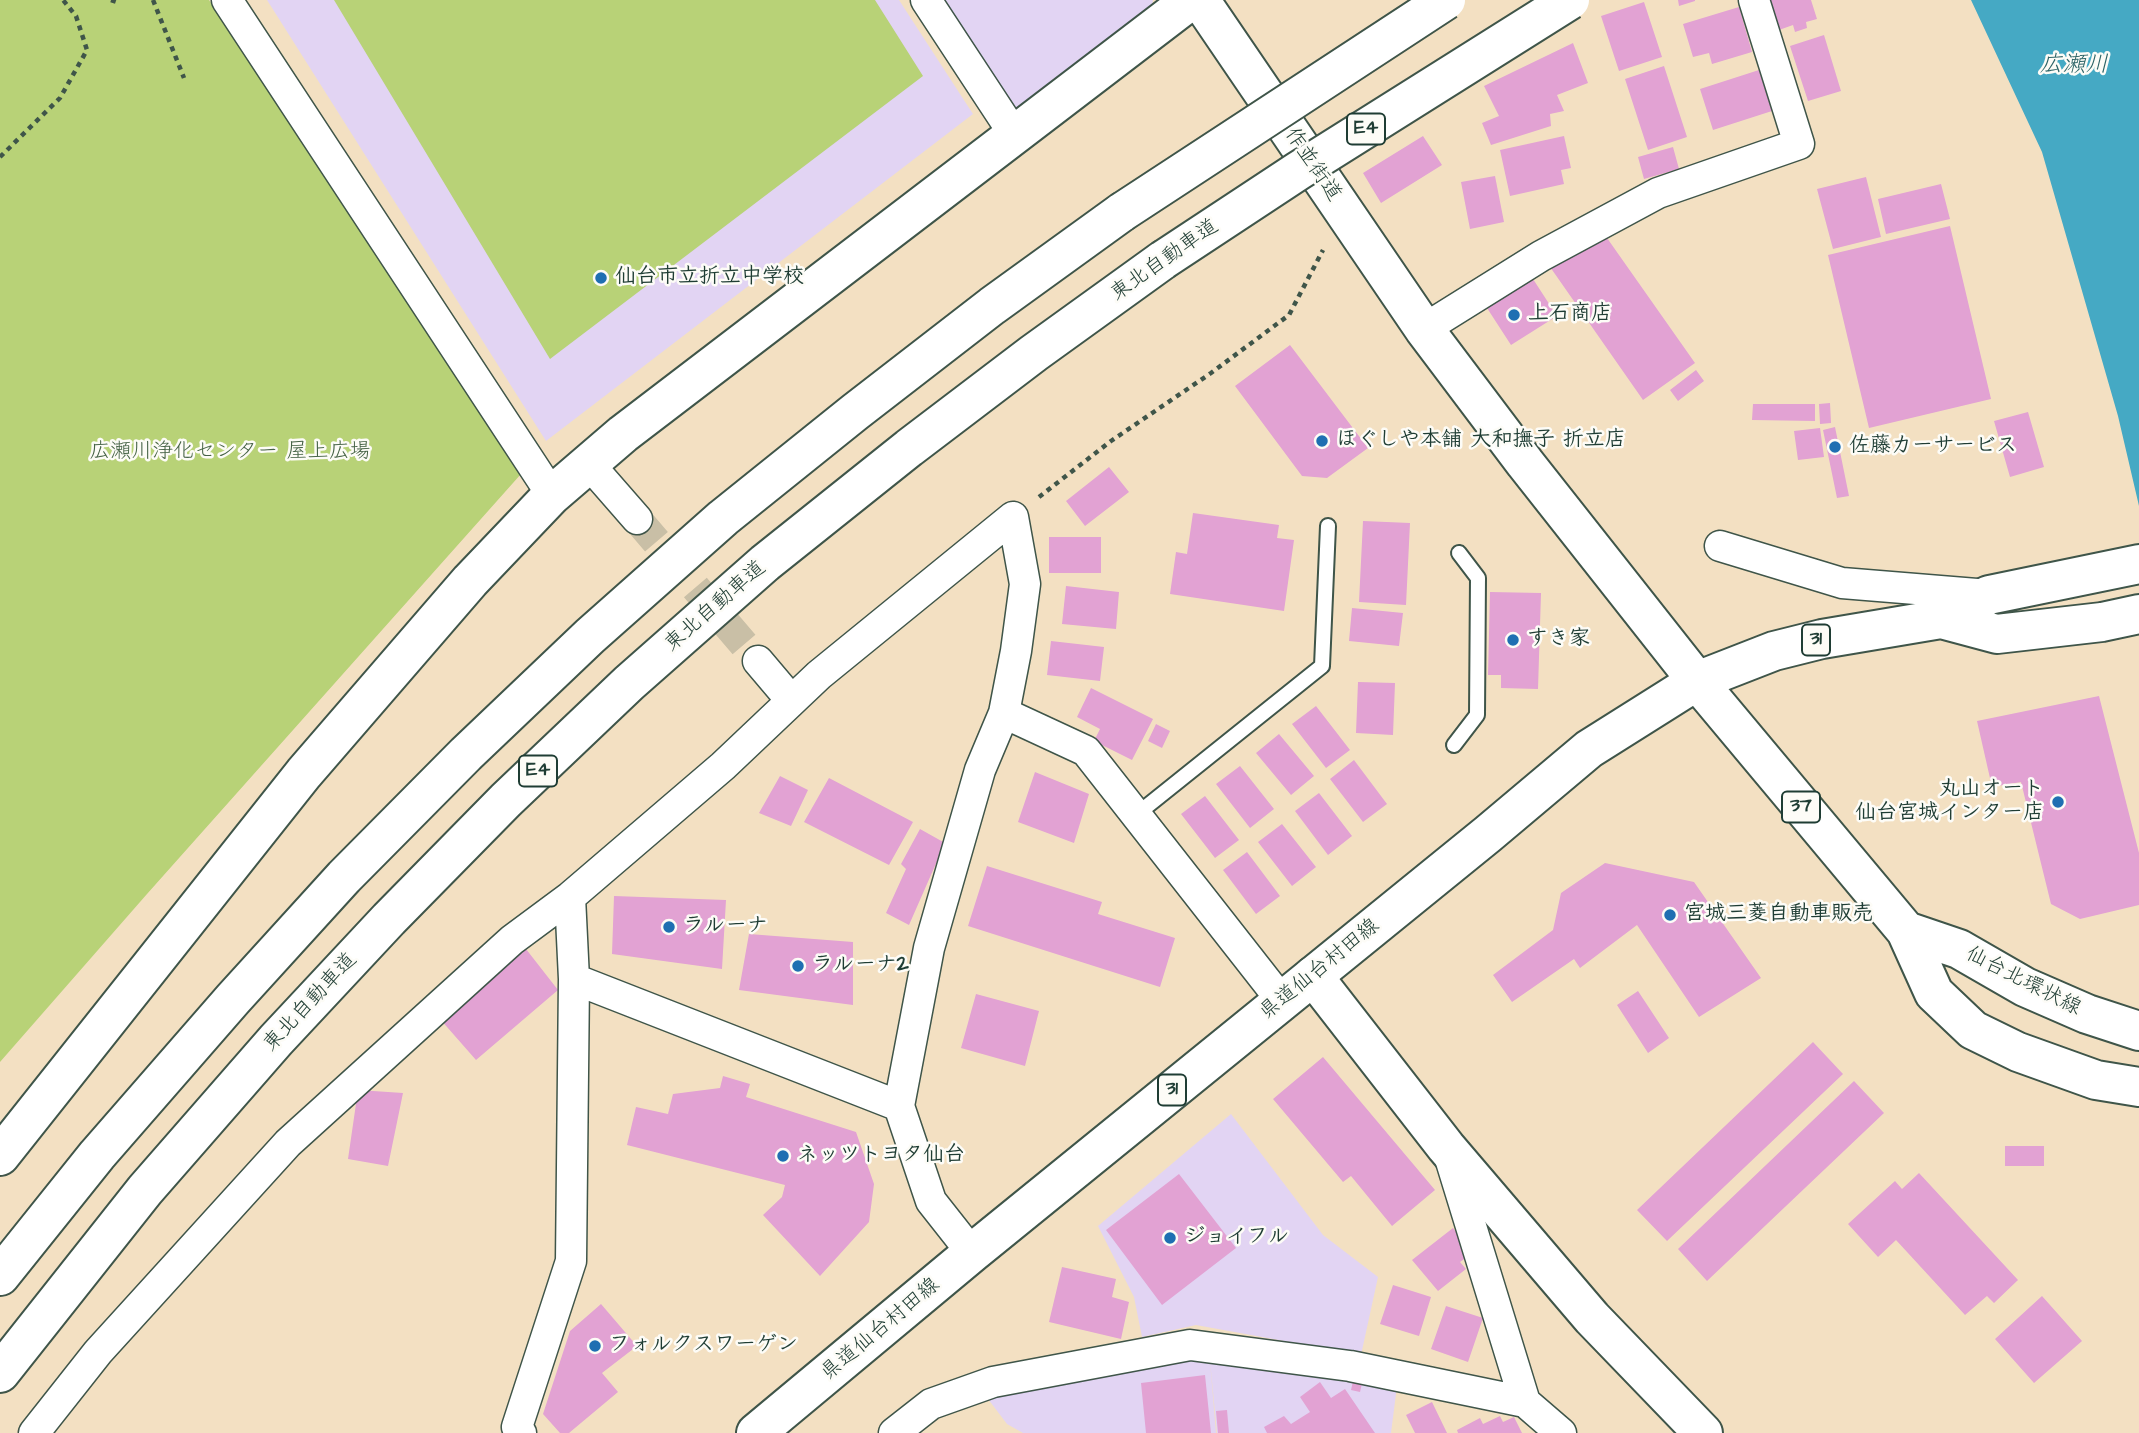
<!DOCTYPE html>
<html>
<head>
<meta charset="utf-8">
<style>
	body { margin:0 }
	canvas { display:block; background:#f3e0c2 }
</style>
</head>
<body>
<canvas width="2139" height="1433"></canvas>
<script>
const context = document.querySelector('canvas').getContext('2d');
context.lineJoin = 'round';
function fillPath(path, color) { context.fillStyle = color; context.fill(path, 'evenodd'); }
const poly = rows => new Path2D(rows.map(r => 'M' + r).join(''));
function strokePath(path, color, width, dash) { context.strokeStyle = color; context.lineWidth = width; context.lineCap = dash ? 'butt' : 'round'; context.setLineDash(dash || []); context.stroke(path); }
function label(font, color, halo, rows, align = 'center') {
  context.font = font + ' "Architects Daughter","Klee One",sans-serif'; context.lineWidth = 5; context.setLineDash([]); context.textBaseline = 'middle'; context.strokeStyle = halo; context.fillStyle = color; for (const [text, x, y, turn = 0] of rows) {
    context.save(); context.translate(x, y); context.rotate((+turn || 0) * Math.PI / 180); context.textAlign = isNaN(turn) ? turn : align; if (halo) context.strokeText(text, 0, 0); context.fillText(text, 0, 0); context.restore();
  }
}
const built = poly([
	[267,0,899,0,973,114,546,441],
	[937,0,1153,0,1150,20,1016,123],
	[1231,1114,1323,1235,1378,1277,1361,1355,1196,1325,1142,1337,1134,1297,1098,1226],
	[1208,1357,1397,1386,1391,1433,1217,1433,1210,1361,1216,1433,1023,1433,1007,1424,985,1395]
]);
const green = poly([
	[0,0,209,0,521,474,147,894,0,1062],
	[334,0,875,0,923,76,550,359]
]);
const water = poly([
	[1971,0,2139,0,2139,506,2118,416,2042,152]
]);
const building = poly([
	[1678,0,1695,0,1695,1,1679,6],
	[1769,0,1811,0,1817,19,1806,22,1807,28,1795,32,1793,25,1779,30],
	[1644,2,1662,57,1619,71,1601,16],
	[1739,7,1752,52,1712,64,1709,53,1693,57,1683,24],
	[1824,35,1841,91,1808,101,1790,46],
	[1573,43,1588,83,1557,95,1564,111,1550,114,1551,126,1491,145,1482,123,1499,116,1484,86],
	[1664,66,1687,137,1648,150,1625,79],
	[1759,70,1772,111,1713,130,1700,89],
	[1423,136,1442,165,1381,203,1363,173],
	[1564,136,1571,168,1561,170,1564,184,1510,196,1500,150],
	[1673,147,1679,169,1644,179,1638,157],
	[1495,176,1504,222,1470,229,1461,182],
	[1866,177,1881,237,1833,249,1817,189],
	[1941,184,1950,219,1886,234,1878,199],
	[1950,226,1991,399,1869,428,1828,255],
	[1600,228,1695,363,1643,400,1548,264],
	[1533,279,1557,316,1511,345,1487,308],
	[1290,345,1368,448,1327,478,1302,476,1235,386],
	[1696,370,1704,381,1678,401,1670,390],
	[1830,403,1831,423,1820,424,1819,404],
	[1753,404,1815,404,1815,421,1752,420],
	[2028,412,2044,467,2010,477,1994,421],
	[1835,427,1849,496,1837,498,1823,430],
	[1820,428,1824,457,1798,460,1794,431],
	[1109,467,1129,492,1085,526,1066,501],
	[1193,513,1279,525,1277,538,1294,540,1284,611,1170,594,1176,552,1187,554],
	[1363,521,1410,523,1406,605,1359,602],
	[1049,537,1101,537,1101,573,1049,573],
	[1066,586,1119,592,1116,629,1062,624],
	[1490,592,1541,593,1538,689,1501,688,1501,675,1488,675],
	[1352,608,1403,613,1399,646,1349,641],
	[1051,641,1104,647,1100,681,1047,675],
	[1358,682,1395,683,1393,735,1356,733],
	[1091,688,1153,719,1132,760,1094,741,1100,729,1077,717],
	[2099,696,2139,853,2139,905,2080,919,2051,904,2021,782,1992,787,1977,721],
	[1316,706,1350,750,1326,768,1292,724],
	[1156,724,1170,731,1162,748,1148,741],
	[1279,734,1314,776,1291,795,1256,753],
	[1354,760,1387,804,1363,822,1330,779],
	[1240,766,1274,809,1250,828,1216,784],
	[1035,772,1089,794,1074,843,1018,822],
	[780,776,808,790,791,826,759,813],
	[829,778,913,822,889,865,804,822],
	[1319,793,1352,836,1328,855,1295,811],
	[1205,796,1239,840,1215,858,1181,814],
	[1282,824,1316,867,1292,886,1258,842],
	[920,829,945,843,909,925,886,913,906,869,901,864],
	[1247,852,1280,896,1256,914,1223,870],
	[1605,863,1694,882,1761,978,1699,1017,1637,925,1580,968,1574,959,1512,1002,1493,975,1553,930,1561,893],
	[987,866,1102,902,1098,914,1175,938,1160,987,968,926],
	[614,896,726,900,722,969,612,954],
	[749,934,853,942,853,1005,739,990],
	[526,949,558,990,476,1060,440,1019],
	[1638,991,1669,1038,1648,1053,1617,1005],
	[976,994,1039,1011,1025,1066,961,1048],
	[1813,1042,1843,1074,1667,1241,1637,1210],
	[1323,1057,1435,1190,1392,1226,1351,1176,1343,1182,1273,1099],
	[723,1076,750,1084,746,1097,856,1132,874,1184,869,1222,820,1276,763,1215,782,1197,785,1185,627,1145,636,1107,668,1114,673,1094,720,1088],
	[1854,1081,1884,1113,1707,1281,1678,1249],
	[358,1090,403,1093,388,1166,348,1159],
	[2005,1146,2044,1146,2044,1166,2005,1166],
	[1919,1173,2018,1280,1994,1303,1987,1296,1965,1315,1896,1240,1878,1257,1848,1224,1895,1181,1902,1189],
	[1179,1174,1236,1248,1162,1305,1106,1230],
	[1453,1228,1466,1245,1462,1249,1467,1257,1460,1262,1466,1269,1438,1291,1412,1260],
	[1062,1267,1116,1279,1112,1297,1129,1302,1121,1339,1049,1322],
	[1393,1285,1431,1297,1419,1336,1380,1324],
	[2042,1296,2082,1341,2034,1383,1995,1339],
	[601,1304,637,1346,602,1373,618,1392,569,1433,560,1433,543,1414,570,1331],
	[1446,1306,1483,1318,1468,1362,1431,1349],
	[1205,1375,1211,1433,1146,1433,1141,1383],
	[1354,1377,1363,1379,1360,1392,1351,1390],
	[1320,1382,1331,1398,1345,1389,1375,1433,1267,1433,1264,1427,1284,1416,1291,1424,1310,1412,1300,1397],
	[1432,1402,1447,1433,1415,1433,1406,1415],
	[1227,1410,1229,1433,1218,1433,1216,1411],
	[1500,1416,1503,1422,1514,1417,1522,1433,1458,1433,1457,1430,1480,1418,1483,1424]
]);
const streetTunnel = poly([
	[637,519,758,661]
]);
const path = poly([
	[111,0,117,2,118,0],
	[153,0,184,78],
	[0,157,60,98,87,50,76,16,63,0],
	[1039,497,1111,441,1211,373,1289,315,1323,250]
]);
const lane = poly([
	[1454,745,1477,715,1478,578,1459,553],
	[1136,815,1322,666,1328,526]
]);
const street = poly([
	[227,0,552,495],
	[926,0,1014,134],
	[1424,329,1541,256,1658,193,1799,144,1754,0],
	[589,464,637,519],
	[1720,546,1842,583,1989,595],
	[758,661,791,700],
	[1004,713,1086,751,1282,1001],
	[574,979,899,1106,931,1201,972,1253],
	[1450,1158,1525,1402],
	[34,1433,98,1352,288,1143,512,940,570,897,723,766,819,675,1013,517,1025,584,1016,651,1004,713,980,770,929,948,899,1106],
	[521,1433,517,1427,571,1261,574,979,570,897],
	[894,1433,931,1404,993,1382,1190,1345,1350,1366,1525,1402,1561,1433]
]);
const secondary = poly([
	[1200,0,1424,329,1525,463,1697,681],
	[1313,976,1446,1147,1592,1318,1703,1433],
	[0,1156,304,773,470,581,552,495,623,434,1191,0]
]);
const primary = poly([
	[1941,619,1997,634,2102,622,2139,614],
	[1697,681,1906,931,1934,993,1973,1030,2018,1052,2096,1080,2139,1087],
	[1906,931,1959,949,2025,987,2087,1014,2139,1031],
	[756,1433,972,1253,1488,834,1589,749,1697,681,1774,651,1822,639,1941,619,1989,595,2139,564]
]);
const highway = poly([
	[0,1276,97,1155,233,999,344,877,466,754,590,636,723,518,855,412,992,306,1122,212],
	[0,1373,145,1190,276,1040,389,919,506,800,629,683,765,563,909,448,1034,353,1163,260]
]);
const highwayBridge = poly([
	[1122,212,1446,0],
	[1163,260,1298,171,1570,0]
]);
const markers = [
	[601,278,7,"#1f6fb2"],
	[1514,315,7,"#1f6fb2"],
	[1322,441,7,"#1f6fb2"],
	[1835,447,7,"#1f6fb2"],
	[1513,640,7,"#1f6fb2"],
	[2058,802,7,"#1f6fb2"],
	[1670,915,7,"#1f6fb2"],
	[669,927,7,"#1f6fb2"],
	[798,966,7,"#1f6fb2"],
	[783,1156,7,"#1f6fb2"],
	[1170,1238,7,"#1f6fb2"],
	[595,1346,7,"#1f6fb2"]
];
const shields = [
	[1366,129,38],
	[1816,640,28],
	[538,771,38],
	[1801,807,38],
	[1172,1090,28]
];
const shieldNames = [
	["E4",1366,129],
	["31",1816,640],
	["E4",538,771],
	["37",1801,807],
	["31",1172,1090]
];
const streetNames = [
	["作並街道",1312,165,56],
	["東北自動車道",1165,261,-35],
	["東北自動車道",716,607,-41],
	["県道仙台村田線",1320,970,-39],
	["仙台北環状線",2023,982,27],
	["東北自動車道",311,1003,-47],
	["県道仙台村田線",881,1330,-40]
];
const poiNames = [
	["仙台市立折立中学校",615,278],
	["上石商店",1528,315],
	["ほぐしや本舗 大和撫子 折立店",1336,441],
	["佐藤カーサービス",1849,447],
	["すき家",1527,640],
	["丸山オート",2044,790,"right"],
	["仙台宮城インター店",2044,814,"right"],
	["宮城三菱自動車販売",1684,915],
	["ラルーナ",683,927],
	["ラルーナ2",812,966],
	["ネッツトヨタ仙台",797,1156],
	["ジョイフル",1184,1238],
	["フォルクスワーゲン",609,1346]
];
const parkNames = [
	["広瀬川浄化センター 屋上広場",230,453]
];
const waterNames = [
	["広瀬川",2074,66]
];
fillPath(built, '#e2d4f3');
fillPath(green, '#b8d277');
fillPath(water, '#45a9c4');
fillPath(building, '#e2a2d3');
strokePath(streetTunnel, '#c9bfa6', 30, [30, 15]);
strokePath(lane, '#3f5549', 18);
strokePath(street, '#3f5549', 33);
strokePath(secondary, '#3f5549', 42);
strokePath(primary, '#3f5549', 42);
strokePath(highway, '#3f5549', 42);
strokePath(path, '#3f5549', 4.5, [5, 5]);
strokePath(lane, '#fff', 14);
strokePath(street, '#fff', 30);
strokePath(secondary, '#fff', 38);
strokePath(primary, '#fff', 38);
strokePath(highway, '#fff', 38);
strokePath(highwayBridge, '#3f5549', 42, []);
strokePath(highwayBridge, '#fff', 38);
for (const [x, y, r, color] of markers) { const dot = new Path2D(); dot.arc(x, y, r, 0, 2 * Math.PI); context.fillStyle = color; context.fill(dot); strokePath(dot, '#fdfcf7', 2.5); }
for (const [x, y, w] of shields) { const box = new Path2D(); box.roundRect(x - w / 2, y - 15.5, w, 31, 5); context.fillStyle = '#fdfcf7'; context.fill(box); strokePath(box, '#1f3d34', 2); }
label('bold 19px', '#1f3d34', null, shieldNames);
label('21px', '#1f3d34', '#fdfcf7', streetNames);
label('bold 21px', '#1f3d34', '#fdfcf7', poiNames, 'left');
label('21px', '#456245', '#fdfcf7', parkNames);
label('italic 23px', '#2c6366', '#fdfcf7', waterNames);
</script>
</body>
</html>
